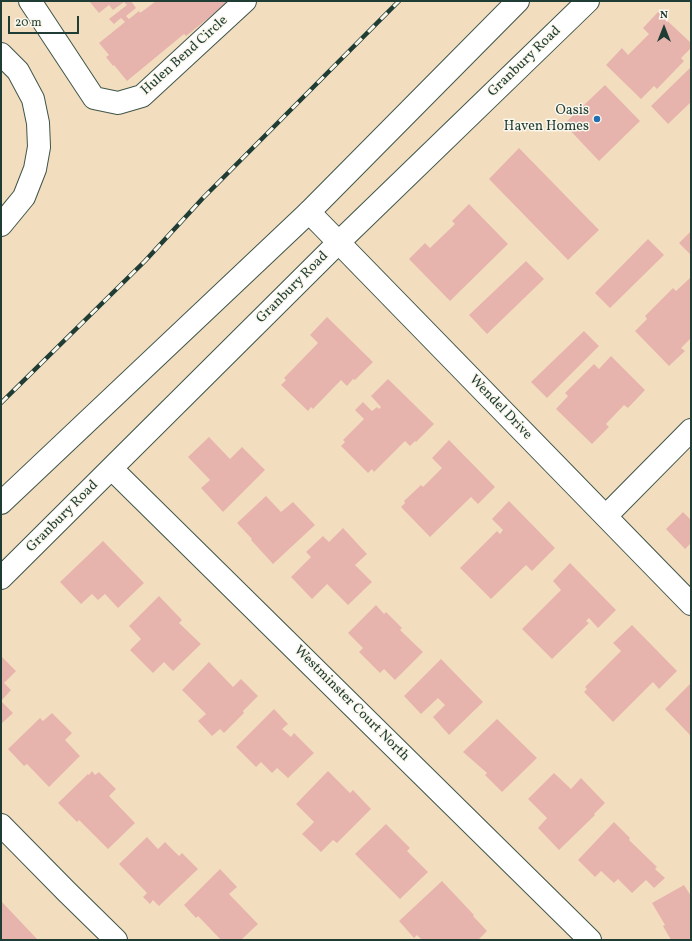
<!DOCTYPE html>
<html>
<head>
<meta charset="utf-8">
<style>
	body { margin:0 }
	#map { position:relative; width:692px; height:941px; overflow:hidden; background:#f2debf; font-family:Vollkorn,serif }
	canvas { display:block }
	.frame { position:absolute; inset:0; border:2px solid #1f3d34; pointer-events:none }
	.north { position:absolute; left:644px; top:8px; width:40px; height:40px; -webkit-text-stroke:3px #fbf7ec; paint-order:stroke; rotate:0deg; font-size:11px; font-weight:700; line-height:16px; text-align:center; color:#1f3d34 }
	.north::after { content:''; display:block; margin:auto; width:14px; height:18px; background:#1f3d34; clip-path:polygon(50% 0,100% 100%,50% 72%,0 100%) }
	.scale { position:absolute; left:8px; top:16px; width:71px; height:18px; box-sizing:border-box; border:2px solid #1f3d34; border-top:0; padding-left:5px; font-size:12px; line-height:14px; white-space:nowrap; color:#1f3d34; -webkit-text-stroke:3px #fbf7ec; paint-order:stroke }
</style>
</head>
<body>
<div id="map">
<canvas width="692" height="941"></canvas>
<div class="frame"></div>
<div class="north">N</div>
<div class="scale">20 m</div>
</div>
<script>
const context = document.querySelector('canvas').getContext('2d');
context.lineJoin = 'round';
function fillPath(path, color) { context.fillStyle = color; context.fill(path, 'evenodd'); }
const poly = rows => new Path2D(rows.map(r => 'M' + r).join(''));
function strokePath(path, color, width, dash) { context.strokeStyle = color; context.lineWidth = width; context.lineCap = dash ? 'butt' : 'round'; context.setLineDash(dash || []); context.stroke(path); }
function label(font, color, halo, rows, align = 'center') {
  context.font = font + ' Vollkorn,serif'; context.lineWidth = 3; context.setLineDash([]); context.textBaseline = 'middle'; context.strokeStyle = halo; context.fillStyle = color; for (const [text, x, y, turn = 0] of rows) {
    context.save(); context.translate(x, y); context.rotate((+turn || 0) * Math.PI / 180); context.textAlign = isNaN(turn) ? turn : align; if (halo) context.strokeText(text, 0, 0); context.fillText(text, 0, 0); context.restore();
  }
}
const building = poly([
	[89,1,131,1,136,8,126,16,129,19,139,11,140,13,156,1,230,1,186,36,184,34,127,81,114,65,113,66,106,57,109,55,99,43,125,22,121,18,114,24,109,19,127,5,124,2,113,10,109,5,99,13],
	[658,12,691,43,691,48,681,58,684,61,657,89,654,86,641,99,606,65,622,48,628,55,649,34,643,28],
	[691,67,691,102,668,124,651,106],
	[605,85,640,121,599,161,564,124],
	[519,148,599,230,568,260,489,179],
	[469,204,508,244,450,301,409,259,425,243,430,248,455,224,452,221],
	[691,231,691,255,679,243],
	[648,239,664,255,610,308,595,293],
	[526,261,544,279,487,334,469,315],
	[690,278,691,338,681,348,685,351,669,366,635,331,647,319,645,316,673,288,676,291],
	[327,317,373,362,355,380,353,379,347,386,341,380,313,409,311,407,308,411,281,385,286,380,284,378,318,343,310,335],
	[584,331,599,346,547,398,531,382],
	[611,356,645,390,628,408,624,405,606,424,609,427,592,444,556,409,568,396,565,393,594,364,599,369],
	[388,379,434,424,416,442,415,441,410,446,405,441,374,472,372,469,368,473,341,446,345,442,343,440,364,419,355,410,363,402,372,411,377,407,379,409,381,407,371,396],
	[209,437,230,459,242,447,265,470,223,512,201,488,210,480,188,457],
	[449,440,495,487,478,504,471,497,430,537,401,507,405,503,404,501,421,485,423,487,442,468,432,458],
	[266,496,281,512,293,502,315,525,273,564,251,540,252,539,237,523],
	[509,501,555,548,532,571,526,565,491,599,460,568,497,531,500,534,503,530,492,519],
	[683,512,691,520,691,543,685,549,666,529],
	[343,528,367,554,355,565,372,582,348,605,327,584,312,599,291,577,311,557,306,552,323,536,329,542],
	[103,541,144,583,118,608,105,594,98,600,92,594,81,604,60,582],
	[570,563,616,610,598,628,589,618,586,621,589,623,552,659,522,629,561,590,553,581],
	[159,596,182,620,179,623,201,644,173,671,164,662,153,673,130,650,141,639,129,626],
	[376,605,384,614,386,612,402,628,400,630,423,652,395,680,384,669,380,673,359,652,363,648,348,633],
	[632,625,677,671,659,689,653,682,613,722,584,692,587,689,585,687,621,651,613,643],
	[1,656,16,671,4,683,11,690,1,701,13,713,1,724],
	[441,659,483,702,449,735,433,717,445,705,438,698,421,714,404,696],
	[209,662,233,687,241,679,258,696,243,711,244,713,224,733,220,729,212,736,198,721,206,714,182,690],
	[691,683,691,736,665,709],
	[274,709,288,724,282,729,291,737,294,733,314,753,288,778,277,768,272,773,261,762,256,767,236,747],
	[52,713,72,733,65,740,80,756,49,787,27,764,24,766,8,749,40,718,43,721],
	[497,719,537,758,502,792,485,775,487,773,463,752],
	[92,771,95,775,99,772,116,789,109,796,135,823,108,849,79,820,77,822,58,803,88,774,89,775],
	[328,771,350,793,353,790,371,809,337,843,333,840,321,852,302,834,314,822,296,804],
	[554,773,571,789,581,778,605,803,594,814,595,815,559,850,538,828,547,818,528,799],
	[614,822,630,838,629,840,657,867,655,869,665,878,654,888,646,880,632,893,618,879,614,883,601,871,595,877,578,860],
	[386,824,410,848,407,851,428,872,400,899,355,854],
	[147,837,158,849,165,842,179,856,182,853,198,869,159,906,153,900,150,904,143,897,147,893,119,864],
	[220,869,237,887,229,894,258,924,241,940,221,940,198,916,196,918,184,905],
	[442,881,474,915,473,916,487,931,478,940,422,940,417,935,414,938,399,921],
	[684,885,691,896,691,940,671,940,663,926,665,925,652,903],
	[1,901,38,940,1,940]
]);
const minor = poly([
	[30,1,94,98,118,103,142,96,245,1],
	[1,54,18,71,33,99,38,123,39,147,35,169,24,197,1,225],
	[309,212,691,604],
	[112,469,590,940],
	[606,516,691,430],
	[1,825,67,892,116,940]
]);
const major = poly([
	[1,503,309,212,518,1],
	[1,578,339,242,588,1]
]);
const rail = poly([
	[1,403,145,261,203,198,399,1]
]);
const markers = [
	[597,119,4,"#1f6fb2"]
];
const streetNames = [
	["Hulen Bend Circle",185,56,-42],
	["Granbury Road",525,62,-44],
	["Granbury Road",293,288,-45],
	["Wendel Drive",500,408,46],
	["Granbury Road",63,517,-45],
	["Westminster Court North",351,704,45]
];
const poiNames = [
	["Oasis",589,111],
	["Haven Homes",589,127]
];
fillPath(building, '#e7b4ad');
strokePath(minor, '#3f5549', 24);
strokePath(major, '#3f5549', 24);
strokePath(minor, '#fff', 22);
strokePath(major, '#fff', 22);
strokePath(rail, '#1f3d34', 4.5);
strokePath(rail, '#fbf7ec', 3, [9]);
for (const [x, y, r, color] of markers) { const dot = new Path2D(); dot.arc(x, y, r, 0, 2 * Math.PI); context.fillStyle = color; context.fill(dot); strokePath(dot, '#fbf7ec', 1.5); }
label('14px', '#1f3d34', '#fbf7ec', streetNames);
label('14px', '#1f3d34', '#fbf7ec', poiNames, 'right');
</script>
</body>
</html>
